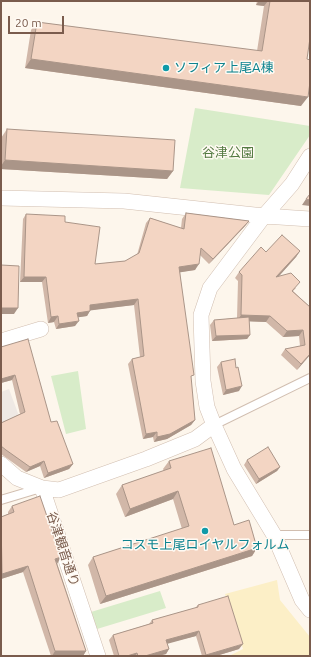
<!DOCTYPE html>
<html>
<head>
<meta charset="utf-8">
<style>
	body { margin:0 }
	#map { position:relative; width:311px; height:657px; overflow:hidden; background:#fdf6ec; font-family:Ubuntu,sans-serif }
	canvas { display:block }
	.frame { position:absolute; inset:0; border:2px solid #7a5c4d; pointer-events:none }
	.scale { position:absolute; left:8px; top:16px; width:56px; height:18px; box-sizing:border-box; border:2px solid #7a5c4d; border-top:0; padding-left:5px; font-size:12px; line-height:14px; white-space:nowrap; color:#7a5c4d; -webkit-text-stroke:3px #fffaf3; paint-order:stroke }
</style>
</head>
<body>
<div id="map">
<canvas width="311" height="657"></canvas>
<div class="frame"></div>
<div class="scale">20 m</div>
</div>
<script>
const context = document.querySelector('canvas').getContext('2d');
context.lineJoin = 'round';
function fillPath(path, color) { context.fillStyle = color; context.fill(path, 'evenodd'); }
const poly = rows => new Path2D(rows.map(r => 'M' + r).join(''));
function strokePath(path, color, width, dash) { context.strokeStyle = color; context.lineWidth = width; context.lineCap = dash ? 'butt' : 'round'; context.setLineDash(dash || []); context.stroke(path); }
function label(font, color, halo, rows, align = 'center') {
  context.font = font + ' Ubuntu,"Noto Sans JP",sans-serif'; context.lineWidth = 3; context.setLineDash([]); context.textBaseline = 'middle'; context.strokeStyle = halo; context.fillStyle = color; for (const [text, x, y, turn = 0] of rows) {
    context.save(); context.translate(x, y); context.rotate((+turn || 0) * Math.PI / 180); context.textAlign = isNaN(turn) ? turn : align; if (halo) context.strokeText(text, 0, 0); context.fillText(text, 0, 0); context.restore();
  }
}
const industrial = poly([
	[9,389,19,416,1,424,1,392]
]);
const green = poly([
	[195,108,310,126,310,135,269,195,180,188],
	[78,371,86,429,66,434,51,376],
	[160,591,166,608,97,629,91,612]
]);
const sand = poly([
	[277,580,280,600,310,637,310,656,229,656,243,649,225,594]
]);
const service = poly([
	[214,425,310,378],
	[1,500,41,488],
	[274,535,310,535]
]);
const minor = poly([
	[310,156,292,184,264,216,210,288,201,315,203,381,207,407,214,425,234,469,274,535,302,600,310,610],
	[1,198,124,201,264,216,310,219],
	[1,341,41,329],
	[1,464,17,478,42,488,98,656],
	[42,488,59,490,146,459,195,439,214,425]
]);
const wall = poly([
	[257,1,310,1,307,59,301,106,25,68,31,30,37,22,257,51,264,6,256,5],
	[7,129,173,171,167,179,1,169,1,138],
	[186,213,249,221,245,226,209,264,200,255,195,270,180,272,195,420,191,425,167,439,154,442,153,437,143,439,128,364,132,359,140,357,134,305,90,310,87,316,78,317,75,326,56,329,54,322,48,323,42,282,20,282,23,219,26,214,65,222,95,264,125,261,137,255,146,223,150,218,181,228,182,219],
	[300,251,296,257,278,277,296,288,293,291,310,307,310,355,297,370,281,355,285,349,300,346,299,336,283,337,266,322,249,321,250,335,247,339,212,341,210,325,214,320,237,318,238,281,235,278,239,272,266,252],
	[1,347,51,422,73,464,69,469,44,478,40,466,26,472,1,454,1,423,20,414,12,380,1,383],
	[221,362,239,391,223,395,217,367],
	[247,460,280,467,277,471,256,484,244,465],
	[169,461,234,525,257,548,252,556,100,604,88,565,93,557,182,529,173,499,125,517,116,494,122,485,164,471,163,469],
	[12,506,57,563,86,651,83,656,51,656,23,572,1,579,1,517,8,514,8,512],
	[198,605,239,649,216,656,202,656,196,636,167,643,169,649,166,654,158,656,114,656,109,640,113,635,149,624,152,620,195,608]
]);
const shadedWall = poly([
	[259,1,268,1,264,6,256,5],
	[31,59,308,97,301,106,25,68],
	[5,160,173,171,167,179,1,169,1,166],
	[306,199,310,200,310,206,302,205],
	[249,221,245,226,209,264,213,259],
	[300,251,296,257,272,284,276,277],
	[199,264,195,270,176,273,179,267],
	[24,277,46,277,42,282,20,282],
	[138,299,134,305,86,311,90,305],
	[1,308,18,308,14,314,1,314],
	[90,311,87,316,74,318,77,313],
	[241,315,270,316,266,322,237,321],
	[58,316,54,322,48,323,51,317],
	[79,321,75,326,56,329,59,324],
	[303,330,299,336,283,337,287,331],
	[250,335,247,339,212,341,216,336],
	[310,354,310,355,297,370,301,364],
	[15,375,12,380,1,383,1,379],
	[242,386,239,391,223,395,226,390],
	[195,420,191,425,167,439,154,442,157,437],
	[157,432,153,437,143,439,146,434],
	[44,461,40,466,26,472,30,467],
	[73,464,69,469,44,478,48,473],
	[280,467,277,471,256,484,259,479],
	[178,491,173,499,125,517,130,509],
	[257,548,252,556,100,604,106,596],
	[61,557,57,564,55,559],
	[28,566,23,572,1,579,2,574],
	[199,631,196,636,163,645,166,640],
	[243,644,239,649,216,656,206,656,206,655],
	[169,649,166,654,158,656,145,656],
	[55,651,86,651,83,656,52,656],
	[137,653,135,656,127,656]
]);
const building = poly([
	[270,1,310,1,310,38,307,59,310,60,310,82,308,97,31,59,37,22,262,51,270,1],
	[7,129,175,140,173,171,5,160,7,129],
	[310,194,310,200,306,199,310,194],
	[186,213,249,221,213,259,201,248,199,264,179,267,194,375,191,376,195,420,170,434,157,437,157,432,146,434,132,359,144,356,138,299,90,305,90,311,77,313,79,321,59,324,58,316,51,317,46,277,24,277,26,214,65,216,65,222,100,227,95,264,125,261,139,253,150,218,184,229,186,213],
	[282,235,300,251,276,277,291,273,300,282,292,291,310,307,310,354,301,364,285,349,305,345,303,330,287,331,270,316,241,315,242,275,239,272,261,247,266,252,282,235],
	[1,265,19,266,18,308,1,308,1,265],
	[249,317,250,335,216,336,214,320,249,317],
	[28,339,51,422,57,421,73,464,48,473,44,461,30,467,6,450,1,446,1,423,25,412,15,375,1,379,1,347,28,339],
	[235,359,236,368,238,367,242,386,226,390,221,362,235,359],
	[268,447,280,467,259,479,247,460,268,447],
	[211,448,234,525,249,520,257,548,106,596,93,557,189,526,178,491,130,509,122,485,171,468,169,461,211,448],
	[40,496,61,557,55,559,86,651,55,651,28,566,2,574,1,517,14,512,12,506,40,496],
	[228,596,243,644,206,655,199,631,166,640,169,649,145,656,138,656,137,653,127,656,119,656,113,635,153,623,152,620,198,607,198,605,228,596]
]);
const markers = [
	[166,68,4,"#0f9aa8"],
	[205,531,4,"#0f9aa8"]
];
const cultureNames = [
	["ソフィア上尾A棟",174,68],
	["コスモ上尾ロイヤルフォルム",205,545,"center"]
];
const parkNames = [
	["谷津公園",228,153]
];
const streetNames = [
	["谷津観音通り",63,549,72]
];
fillPath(industrial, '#efe9e4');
fillPath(green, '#d8ecc9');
fillPath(sand, '#fcefc7');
strokePath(service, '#d1beb0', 10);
strokePath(minor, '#d1beb0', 16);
strokePath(service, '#fff', 8);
strokePath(minor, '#fff', 15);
fillPath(wall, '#d1b7a8');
fillPath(shadedWall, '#aa9588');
fillPath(building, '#f3d5c3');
strokePath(building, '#aa9588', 1);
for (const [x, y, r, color] of markers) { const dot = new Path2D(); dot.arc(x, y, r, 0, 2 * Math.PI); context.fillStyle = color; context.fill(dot); strokePath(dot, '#fffaf3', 1.5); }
label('13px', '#0d838f', '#fffaf3', cultureNames, 'left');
label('13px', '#537a41', '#fffaf3', parkNames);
label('13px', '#7a5c4d', '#fffaf3', streetNames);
</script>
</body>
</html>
